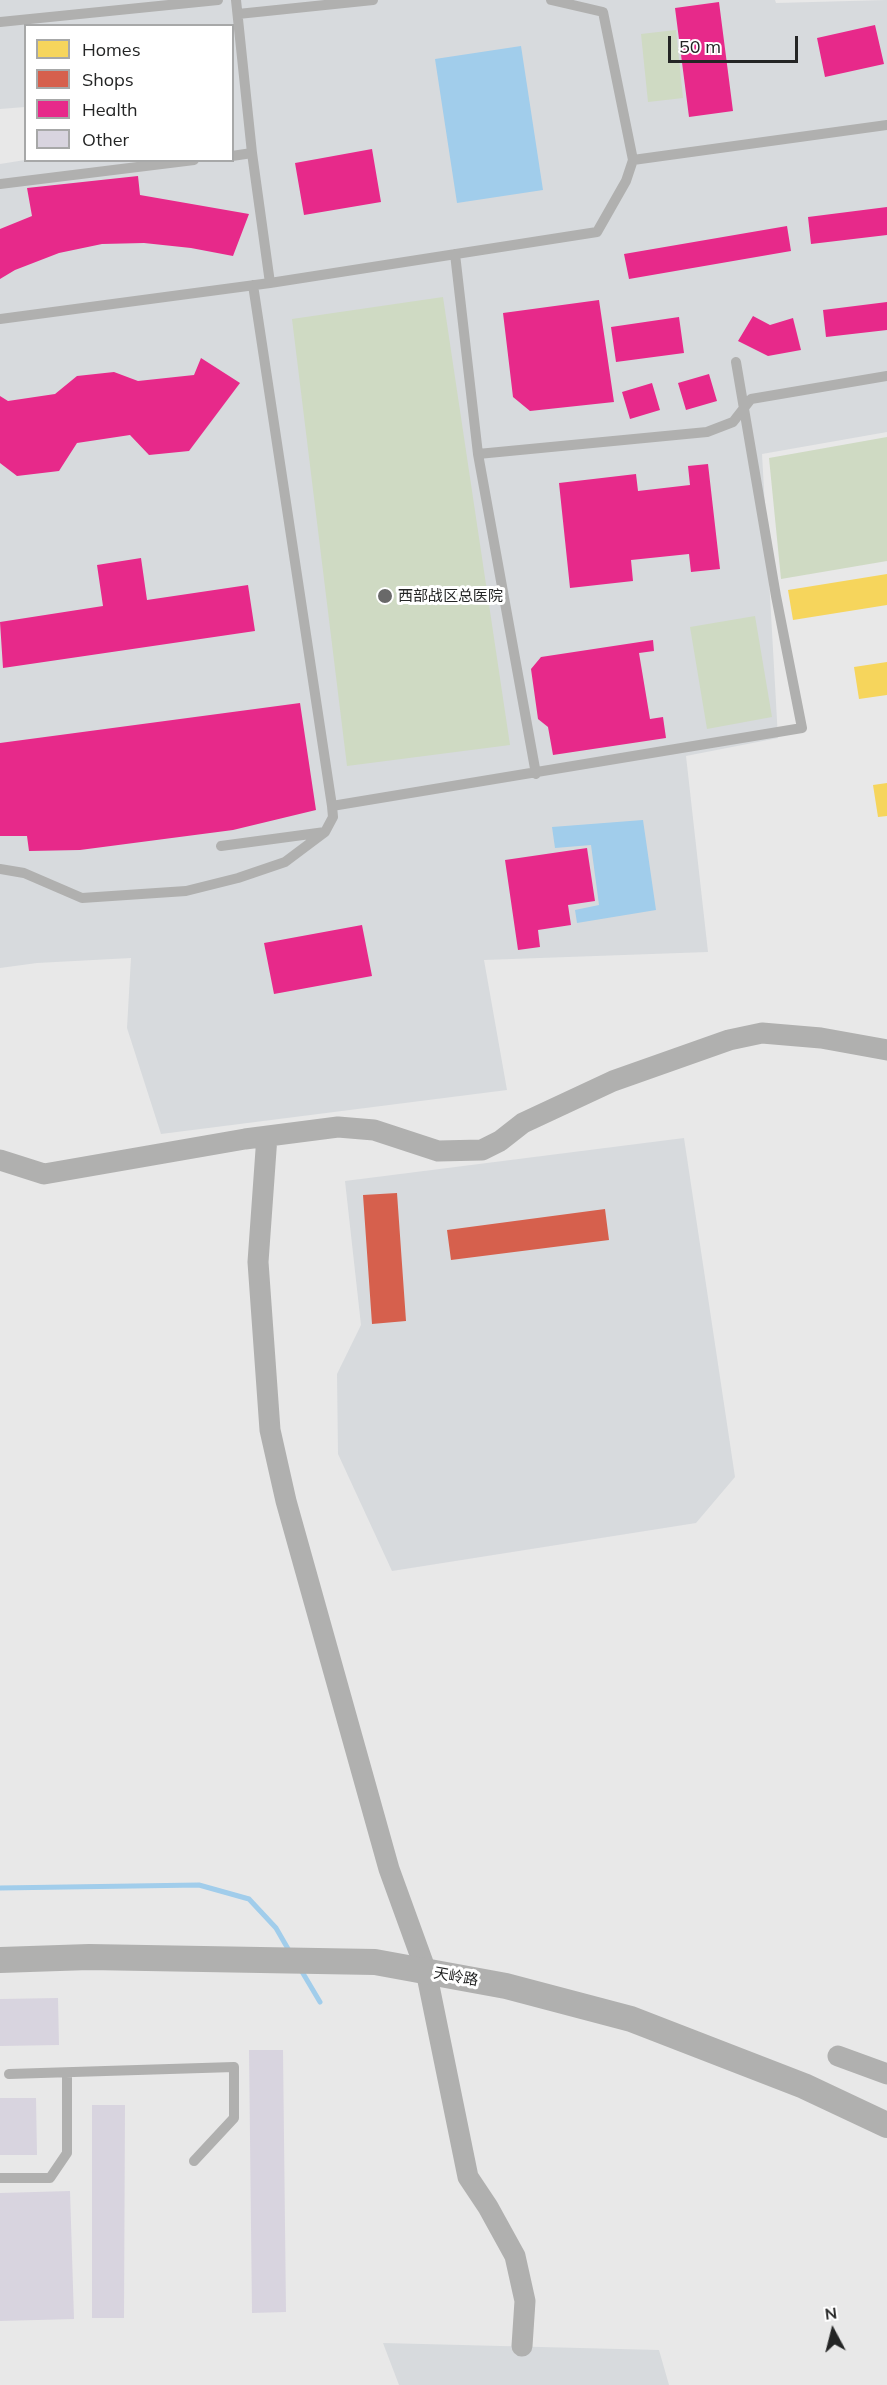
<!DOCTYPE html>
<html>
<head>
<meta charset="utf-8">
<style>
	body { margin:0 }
	#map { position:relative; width:887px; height:2385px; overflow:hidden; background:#e8e8e8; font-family:Mulish,sans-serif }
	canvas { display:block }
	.legend { position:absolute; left:24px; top:24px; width:210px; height:138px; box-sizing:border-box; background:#fff; border:2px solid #a7a8a8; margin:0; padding:8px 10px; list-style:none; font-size:18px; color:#242525 }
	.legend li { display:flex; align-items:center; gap:12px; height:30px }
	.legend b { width:30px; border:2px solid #a7a8a8 }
	.north { position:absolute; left:803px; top:2301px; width:60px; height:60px; -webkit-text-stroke:4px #fff; paint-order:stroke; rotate:353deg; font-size:16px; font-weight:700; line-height:24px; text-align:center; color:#242525 }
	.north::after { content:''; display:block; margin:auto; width:21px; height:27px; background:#242525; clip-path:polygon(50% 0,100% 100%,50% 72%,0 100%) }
	.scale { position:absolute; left:668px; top:36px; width:130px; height:27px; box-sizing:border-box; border:3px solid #242525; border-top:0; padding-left:8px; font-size:18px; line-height:21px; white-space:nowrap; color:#242525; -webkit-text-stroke:4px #fff; paint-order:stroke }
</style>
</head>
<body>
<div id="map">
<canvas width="887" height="2385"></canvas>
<ul class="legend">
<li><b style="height:16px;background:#f6d55c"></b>Homes</li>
<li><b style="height:16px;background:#d6604d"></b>Shops</li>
<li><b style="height:16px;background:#e7298a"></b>Health</li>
<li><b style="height:16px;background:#d8d4df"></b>Other</li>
</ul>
<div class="north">N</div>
<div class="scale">50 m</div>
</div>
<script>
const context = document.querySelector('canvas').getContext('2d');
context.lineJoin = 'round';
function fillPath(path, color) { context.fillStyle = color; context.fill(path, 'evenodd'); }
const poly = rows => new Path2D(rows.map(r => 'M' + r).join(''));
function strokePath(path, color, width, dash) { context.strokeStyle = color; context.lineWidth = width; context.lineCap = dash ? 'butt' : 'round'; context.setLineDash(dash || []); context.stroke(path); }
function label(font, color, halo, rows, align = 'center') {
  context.font = font + ' Mulish,"Noto Sans SC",sans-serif'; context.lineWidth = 6; context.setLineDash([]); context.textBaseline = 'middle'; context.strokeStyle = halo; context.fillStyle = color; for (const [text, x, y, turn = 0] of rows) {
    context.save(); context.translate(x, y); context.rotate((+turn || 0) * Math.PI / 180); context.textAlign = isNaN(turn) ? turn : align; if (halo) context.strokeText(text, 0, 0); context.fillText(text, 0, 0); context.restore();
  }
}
const built = poly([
	[0,0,775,0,776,3,887,0,887,432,762,454,778,738,686,756,708,952,484,960,507,1090,161,1134,127,1028,131,958,37,963,0,968,0,164,25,160,232,160,232,26,26,26,25,107,0,109],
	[684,1138,735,1477,696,1523,392,1571,338,1454,337,1374,361,1325,345,1181],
	[383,2343,659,2350,669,2385,399,2385]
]);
const green = poly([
	[676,30,683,98,648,102,641,34],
	[443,297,510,745,347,766,292,319],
	[887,437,887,561,781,579,769,458],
	[755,616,772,717,707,729,690,627]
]);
const water = poly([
	[521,46,543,190,457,203,435,59],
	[643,820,656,910,577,923,575,910,599,905,591,845,555,848,552,827]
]);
const homes = poly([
	[887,574,887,605,793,620,788,590],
	[887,662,887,695,859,699,854,667],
	[887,783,887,816,878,817,873,785]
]);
const shops = poly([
	[397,1193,406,1321,372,1324,363,1195],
	[605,1209,609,1240,451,1260,447,1230]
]);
const health = poly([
	[719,2,733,111,689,117,675,8],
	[875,25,884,64,825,77,817,38],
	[372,149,381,202,304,215,295,163],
	[138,176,140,195,249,214,233,256,191,248,144,243,102,244,59,253,15,270,0,279,0,229,32,216,27,188],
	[887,207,887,235,811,244,808,217],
	[787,226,791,251,629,279,624,254],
	[599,300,614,402,530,411,513,397,503,313],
	[887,302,887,330,826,337,823,310],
	[753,316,770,325,793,318,801,350,768,356,738,341],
	[679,317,684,353,616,362,611,327],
	[201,358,240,383,189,451,149,455,130,435,77,443,59,471,17,476,0,463,0,396,8,401,55,394,77,376,114,372,138,381,194,375],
	[709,374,717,401,686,410,678,383],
	[652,383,660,410,630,419,622,392],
	[708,464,720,569,691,572,689,554,631,560,633,581,570,588,559,483,636,474,638,491,690,485,688,466],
	[141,558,147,600,248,585,255,631,3,668,0,622,103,606,97,565],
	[653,640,654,651,639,653,650,719,663,717,666,738,553,755,548,727,538,719,531,669,541,657],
	[300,703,316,810,233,830,80,850,29,851,27,836,0,836,0,743],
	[587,848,595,901,568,905,571,925,538,930,540,947,518,950,505,860],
	[362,925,372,976,274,994,264,943]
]);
const stream = poly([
	[0,1888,199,1885,249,1899,276,1928,291,1954],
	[301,1970,320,2002]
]);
const building = poly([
	[58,1998,59,2045,0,2046,0,1999],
	[249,2050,283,2050,286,2312,252,2313],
	[0,2098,36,2098,37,2155,0,2155],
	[92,2105,125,2105,124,2318,92,2318],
	[70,2191,74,2319,0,2321,0,2193]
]);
const service = poly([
	[236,0,252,153,270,283],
	[238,14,373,0],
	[0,22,218,0],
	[232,156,252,153],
	[633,160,887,125],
	[0,184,194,160],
	[455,254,478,454,536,774],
	[253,285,332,806],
	[0,319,270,283,597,232,626,181,633,160,603,12,551,0],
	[478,454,707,432,733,422,751,399,887,376],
	[221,846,325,832],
	[0,869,24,873,82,898,186,891,238,878,285,862,325,832,333,817,332,806,802,728,776,596,736,362],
	[9,2074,234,2067,234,2118,194,2161],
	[0,2178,50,2178,67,2153,67,2073]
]);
const minor = poly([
	[267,1136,258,1262,270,1430,286,1501,389,1869,426,1971,468,2177,488,2207,515,2256,525,2301,522,2346],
	[0,1160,44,1174,245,1139,338,1127,374,1130,438,1151,482,1150,500,1141,523,1123,613,1081,729,1040,762,1033,821,1038,887,1050],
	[838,2056,887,2074]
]);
const tertiary = poly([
	[0,1960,89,1957,375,1962,506,1986,631,2019,804,2086,887,2125]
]);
const markers = [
	[385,596,8,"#696969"]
];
const poiNames = [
	["西部战区总医院",398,596]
];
const streetNames = [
	["天岭路",456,1977,10]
];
fillPath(built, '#d7dadd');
fillPath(green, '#cfdac3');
fillPath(water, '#a1cdeb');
fillPath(homes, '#f6d55c');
fillPath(shops, '#d6604d');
fillPath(health, '#e7298a');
strokePath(stream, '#a1cdeb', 5);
fillPath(building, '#d8d4df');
strokePath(service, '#b0b0af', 10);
strokePath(minor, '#b0b0af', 21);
strokePath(tertiary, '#b0b0af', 26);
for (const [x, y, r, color] of markers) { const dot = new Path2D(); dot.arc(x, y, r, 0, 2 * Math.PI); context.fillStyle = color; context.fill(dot); strokePath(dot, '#fff', 2); }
label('15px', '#242525', '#fff', poiNames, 'left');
label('15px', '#242525', '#fff', streetNames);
</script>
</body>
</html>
